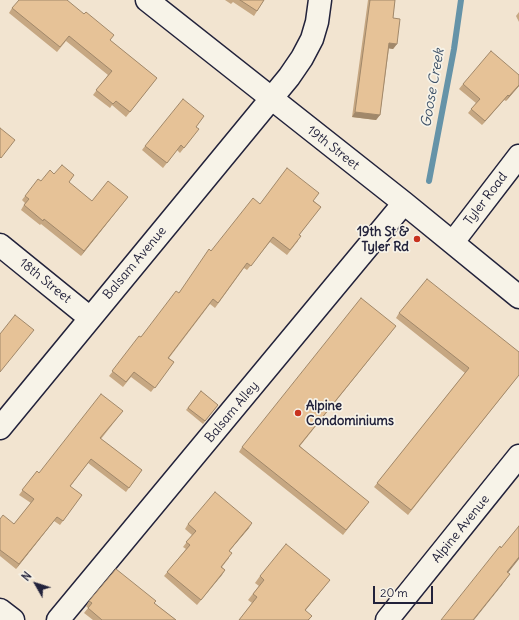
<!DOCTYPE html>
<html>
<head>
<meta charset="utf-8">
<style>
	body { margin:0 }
	#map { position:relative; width:519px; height:620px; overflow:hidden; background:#f2e4d0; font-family:Delius,sans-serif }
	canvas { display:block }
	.north { position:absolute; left:16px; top:564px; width:40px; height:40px; -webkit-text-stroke:3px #f7f3e8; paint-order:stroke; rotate:309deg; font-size:11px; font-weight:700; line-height:16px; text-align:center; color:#22223b }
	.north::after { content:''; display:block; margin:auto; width:14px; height:18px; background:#22223b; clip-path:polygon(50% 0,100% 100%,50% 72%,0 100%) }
	.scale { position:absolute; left:373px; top:586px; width:60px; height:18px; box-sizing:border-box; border:2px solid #22223b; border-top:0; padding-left:5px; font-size:12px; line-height:14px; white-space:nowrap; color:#22223b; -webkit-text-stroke:3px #f7f3e8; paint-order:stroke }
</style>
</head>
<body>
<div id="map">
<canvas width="519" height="620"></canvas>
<div class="north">N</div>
<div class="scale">20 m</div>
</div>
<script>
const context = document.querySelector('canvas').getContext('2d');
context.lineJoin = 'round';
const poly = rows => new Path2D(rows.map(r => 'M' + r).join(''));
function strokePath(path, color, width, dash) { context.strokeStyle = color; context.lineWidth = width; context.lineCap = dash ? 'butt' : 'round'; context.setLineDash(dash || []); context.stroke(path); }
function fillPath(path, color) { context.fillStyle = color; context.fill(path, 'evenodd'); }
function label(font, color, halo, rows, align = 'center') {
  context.font = font + ' Delius,sans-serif'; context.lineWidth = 3.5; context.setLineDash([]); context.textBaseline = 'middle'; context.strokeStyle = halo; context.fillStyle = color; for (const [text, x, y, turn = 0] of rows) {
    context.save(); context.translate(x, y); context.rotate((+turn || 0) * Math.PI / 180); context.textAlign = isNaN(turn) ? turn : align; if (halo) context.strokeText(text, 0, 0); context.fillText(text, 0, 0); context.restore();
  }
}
const stream = poly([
	[429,181,454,49,461,0]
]);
const minor = poly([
	[147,0,404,203,519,297],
	[453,242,519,156],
	[0,245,90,318],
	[0,428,289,77,302,58,312,39,317,22,320,0],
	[0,610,13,620],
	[58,620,404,203],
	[387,620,519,456]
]);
const wall = poly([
	[225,0,264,0,254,16,233,2,231,4],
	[368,0,395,0,393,18,397,44,393,49,389,48,380,115,376,120,352,117],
	[12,8,111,41,157,78,126,117,112,105,110,108,93,95,108,75,66,41,57,52,9,13],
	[519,12,519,22,516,16],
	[519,75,519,86,506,101,504,100,482,125,468,113,476,103,459,89,463,84],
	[204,116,196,127,195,134,180,153,177,150,163,168,142,150,145,146],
	[54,174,69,183,92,201,128,197,81,256,41,224,40,225,21,210,25,203,22,200,25,196,41,181],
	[314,201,321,207,299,235,298,241,287,255,270,242,247,270,244,268,215,308,210,304,169,358,174,362,151,392,131,377,123,387,109,376,141,337,179,293,211,251,260,204],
	[399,313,519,375,408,515,374,487,465,373,396,318],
	[396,326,300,446,366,506,343,535,239,452,242,447],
	[201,391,218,405,203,424,186,410],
	[123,411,101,439,142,470,126,492,88,463,70,487,82,495,60,525,54,521,16,569,0,556,0,519,14,524,31,503,19,495,37,471,39,473],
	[188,524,249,528,229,551,229,558,222,567,225,570,197,605,164,576,186,549,183,547,192,535,185,529],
	[260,576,330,580,305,611,312,616,309,620,239,620,252,603,248,600,259,586,255,583],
	[89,601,154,603,176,620,93,620,84,613,88,608,86,606]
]);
const shadedWall = poly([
	[389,43,397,44,393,49,386,48],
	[519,85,519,86,506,101,509,96],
	[508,95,504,100,482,125,485,121],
	[355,112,380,115,376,120,352,117],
	[128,197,124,202,81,256,84,251],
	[396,326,392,331,296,450,299,446],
	[57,517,54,521,16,569,19,564],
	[252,523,249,528,226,555,229,551],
	[519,557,519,559,500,583,507,572],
	[225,570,222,575,197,605],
	[510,574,502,585,474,620,473,620],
	[330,580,325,586,300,617,305,610]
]);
const building = poly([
	[19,0,67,0,84,14,86,12,114,35,110,40,157,78,130,112,116,101,113,104,96,90,112,71,69,36,60,47,12,8,19,0],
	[240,0,264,0,257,11,240,0],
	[370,0,395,0,393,18,400,19,397,44,389,43,380,115,355,112,370,0],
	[491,51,519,75,519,85,509,96,508,95,485,121,471,109,480,99,463,84,491,51],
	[183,99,204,116,196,127,199,129,184,148,181,145,167,163,145,146,183,99],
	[0,128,15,140,1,158,0,157,0,128],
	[62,165,74,175,69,182,92,201,108,181,128,197,84,251,44,219,43,221,24,205,29,199,25,196,38,179,41,181,50,170,54,174,62,165],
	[287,168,319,193,313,201,321,207,299,235,301,236,290,250,273,237,251,266,247,263,218,303,213,299,168,358,174,362,155,388,134,372,126,382,112,371,139,336,141,337,176,291,179,293,209,249,211,251,253,198,260,204,287,168],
	[427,279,519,352,519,375,411,510,377,483,469,368,399,313,427,279],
	[361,298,396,326,299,446,369,502,346,530,242,447,361,298],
	[15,315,34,330,0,372,0,334,15,315],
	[201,391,218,405,205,421,188,408,201,391],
	[101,394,123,411,100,438,142,470,129,488,91,459,70,486,82,495,63,521,57,517,19,564,0,550,0,519,3,515,14,524,34,499,22,490,37,471,39,473,101,394],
	[215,492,252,523,229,551,232,553,221,567,225,570,201,600,167,572,190,545,186,542,196,531,188,524,215,492],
	[519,526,519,557,507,572,510,574,473,620,441,620,500,546,501,548,519,526],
	[286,544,330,580,305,610,312,616,308,620,239,620,257,597,253,594,264,580,260,576,286,544],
	[116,569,156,601,154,603,176,620,102,620,88,608,92,603,89,601,116,569]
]);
const markers = [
	[417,239,4,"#c8321e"],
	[298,413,4,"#c8321e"]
];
const streetNames = [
	["19th Street",333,148,38],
	["Tyler Road",486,199,-53],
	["Balsam Avenue",135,263,-50],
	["18th Street",45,281,39],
	["Balsam Alley",232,412,-50],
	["Alpine Avenue",461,529,-51]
];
const poiNames = [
	["19th St &",409,232],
	["Tyler Rd",409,247],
	["Alpine",306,406,"left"],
	["Condominiums",306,421,"left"]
];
const waterNames = [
	["Goose Creek",433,88,-80]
];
strokePath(stream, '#6593a8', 6);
strokePath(minor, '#22223b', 25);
strokePath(minor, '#f7f3e8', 22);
fillPath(wall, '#c6a782');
fillPath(shadedWall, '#a1886a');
fillPath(building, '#e6c297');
strokePath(building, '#a1886a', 1);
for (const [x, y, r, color] of markers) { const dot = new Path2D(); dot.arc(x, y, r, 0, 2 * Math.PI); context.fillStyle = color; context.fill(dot); strokePath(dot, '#f7f3e8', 1.5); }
label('13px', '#22223b', '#f7f3e8', streetNames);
label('bold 13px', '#22223b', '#f7f3e8', poiNames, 'right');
label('italic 14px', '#3e5168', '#f7f3e8', waterNames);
</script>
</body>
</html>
